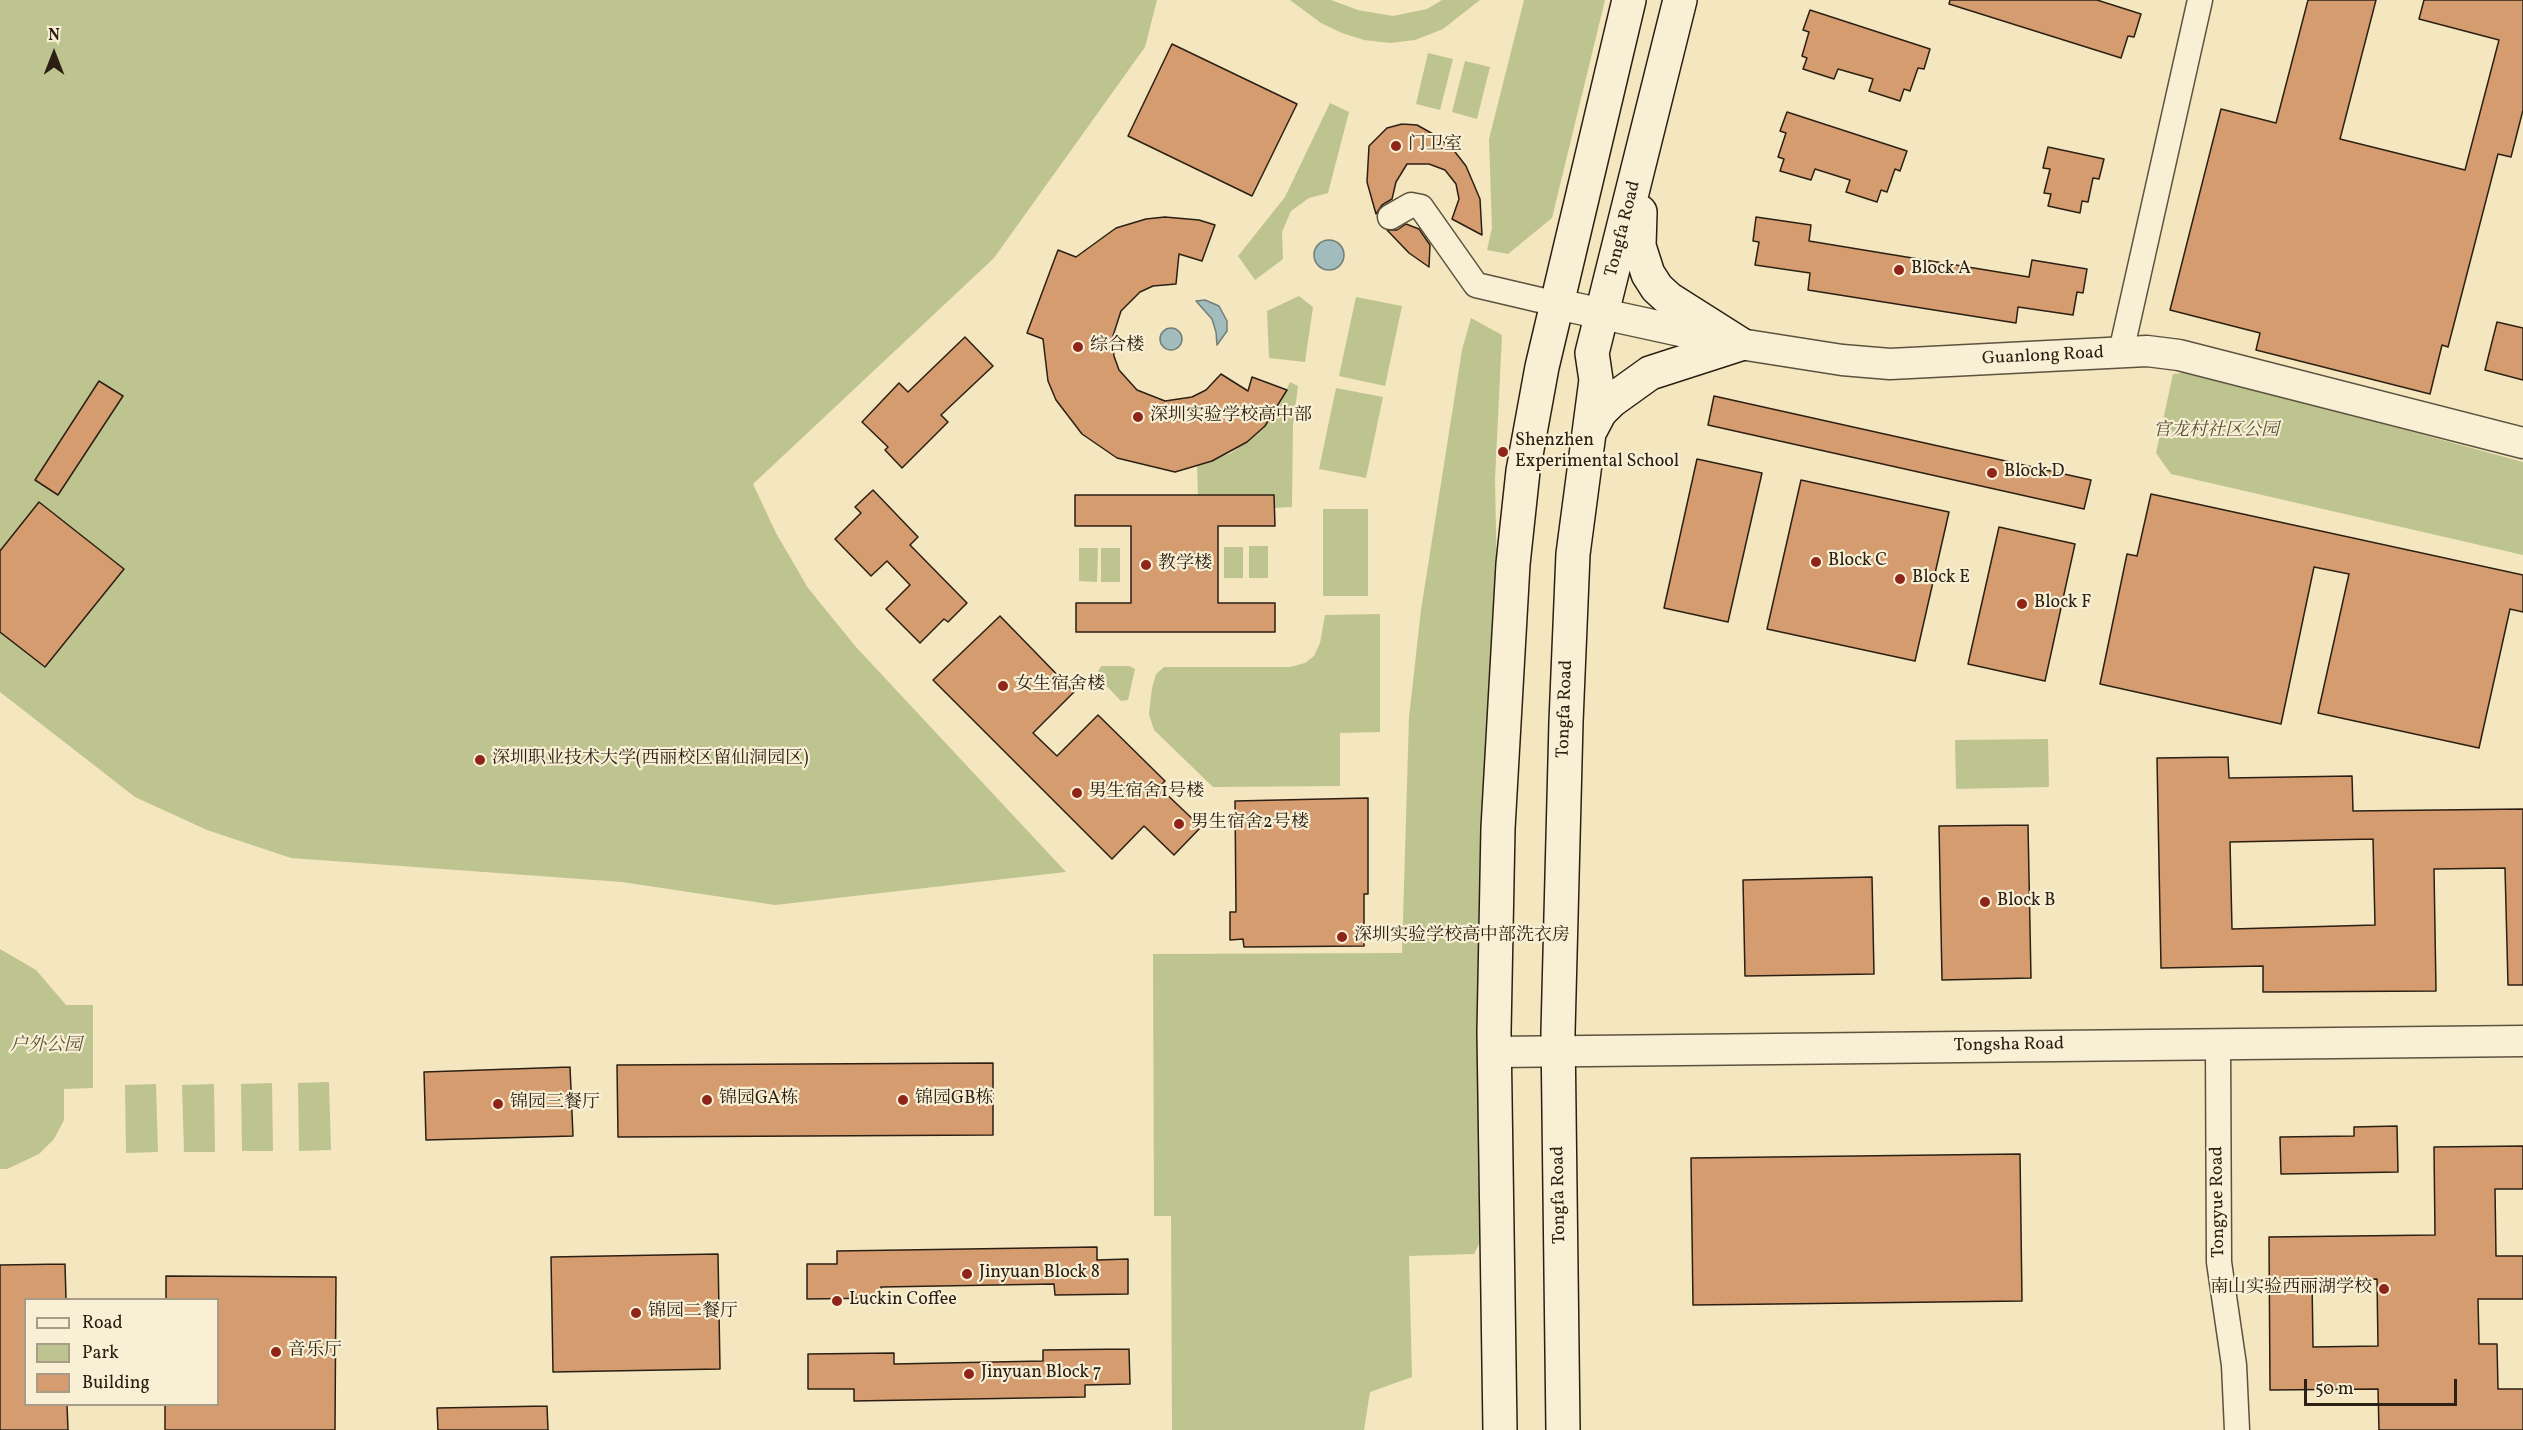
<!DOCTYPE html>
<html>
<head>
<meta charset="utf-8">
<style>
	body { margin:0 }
	#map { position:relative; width:2523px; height:1430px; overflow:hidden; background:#f4e6be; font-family:Vollkorn,serif }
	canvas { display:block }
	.legend { position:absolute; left:24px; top:1298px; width:195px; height:108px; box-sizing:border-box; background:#f8efd5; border:2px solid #a69c87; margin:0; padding:8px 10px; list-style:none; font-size:18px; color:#2b2013 }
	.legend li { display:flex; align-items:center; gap:12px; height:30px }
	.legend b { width:30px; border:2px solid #a69c87 }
	.north { position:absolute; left:24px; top:24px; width:60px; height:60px; -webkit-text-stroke:4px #f8efd5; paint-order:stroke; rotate:0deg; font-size:16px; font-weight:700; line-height:24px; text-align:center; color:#2b2013 }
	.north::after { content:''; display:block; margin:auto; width:21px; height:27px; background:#2b2013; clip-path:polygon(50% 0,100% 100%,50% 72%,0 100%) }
	.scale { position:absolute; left:2304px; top:1379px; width:153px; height:27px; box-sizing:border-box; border:3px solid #2b2013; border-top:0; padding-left:8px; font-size:18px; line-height:21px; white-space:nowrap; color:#2b2013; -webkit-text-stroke:4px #f8efd5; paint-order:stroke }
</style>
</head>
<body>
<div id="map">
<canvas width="2523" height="1430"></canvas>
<ul class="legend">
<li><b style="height:8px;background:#f8efd5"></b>Road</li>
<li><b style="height:16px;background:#bec490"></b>Park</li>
<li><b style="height:16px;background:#d59c70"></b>Building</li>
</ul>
<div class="north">N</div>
<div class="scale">50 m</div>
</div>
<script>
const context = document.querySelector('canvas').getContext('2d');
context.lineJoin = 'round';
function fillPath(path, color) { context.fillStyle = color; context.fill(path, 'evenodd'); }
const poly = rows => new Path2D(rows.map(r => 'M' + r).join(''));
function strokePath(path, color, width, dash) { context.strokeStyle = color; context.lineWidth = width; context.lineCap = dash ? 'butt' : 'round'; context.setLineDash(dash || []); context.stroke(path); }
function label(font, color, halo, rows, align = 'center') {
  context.font = font + ' Vollkorn,"Noto Serif SC",serif'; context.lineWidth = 4.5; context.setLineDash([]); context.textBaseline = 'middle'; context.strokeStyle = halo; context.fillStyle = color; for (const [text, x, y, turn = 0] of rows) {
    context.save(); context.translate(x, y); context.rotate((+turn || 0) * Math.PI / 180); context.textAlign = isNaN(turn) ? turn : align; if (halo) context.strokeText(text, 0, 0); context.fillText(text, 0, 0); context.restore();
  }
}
const green = poly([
	[0,0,1157,0,1145,47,994,258,753,484,776,533,808,588,856,647,1066,872,775,905,622,882,291,858,207,830,135,797,0,692],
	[1290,0,1331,0,1358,10,1393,16,1427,9,1442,0,1480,0,1443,29,1415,40,1390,43,1364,40,1342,33,1321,23],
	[1524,0,1605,0,1552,218,1508,254,1487,250,1492,228,1489,139],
	[1428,53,1453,59,1440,110,1416,104],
	[1465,61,1490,67,1477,119,1452,112],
	[1330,103,1349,112,1328,193,1309,198,1291,211,1282,232,1283,259,1255,280,1238,256,1285,197],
	[1299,296,1313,307,1305,362,1269,358,1267,311],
	[1356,297,1402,306,1385,386,1339,376],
	[1471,318,1502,335,1495,479,1497,580,1483,1236,1474,1254,1409,1256,1412,1377,1370,1392,1364,1430,1172,1430,1171,1216,1154,1216,1153,954,1402,953,1409,717,1421,610,1462,350],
	[2192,372,2523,462,2523,555,2171,474,2156,453,2173,374],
	[1290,382,1298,386,1293,425,1292,507,1274,508,1274,495,1198,495,1197,466,1231,453,1247,442,1265,426,1279,407],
	[1336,388,1383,397,1366,478,1319,469],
	[1323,509,1368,509,1368,596,1323,596],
	[1249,546,1268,546,1268,578,1249,578],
	[1224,547,1243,547,1243,578,1224,578],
	[1079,548,1098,548,1097,582,1079,581],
	[1101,548,1120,548,1120,582,1101,582],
	[1380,614,1380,732,1340,733,1340,786,1213,787,1154,730,1149,714,1152,688,1156,674,1164,667,1290,667,1305,663,1314,656,1320,643,1325,615],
	[1101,666,1129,666,1135,669,1128,700,1121,701,1096,675],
	[2048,739,2049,787,1956,789,1955,740],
	[0,949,36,970,66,1005,93,1005,93,1088,64,1089,64,1120,54,1139,39,1154,7,1169,0,1169],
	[329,1082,331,1150,299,1151,298,1083],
	[272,1083,273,1151,242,1151,241,1084],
	[156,1084,158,1152,126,1153,125,1085],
	[214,1084,215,1152,184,1152,182,1085]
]);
const water = poly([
	'1314 255a15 15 0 1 1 30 0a15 15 0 1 1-30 0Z',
	[1205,300,1219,306,1227,321,1227,331,1217,345,1216,332,1212,319,1196,301,1205,300],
	'1160 339a11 11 0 1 1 22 0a11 11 0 1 1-22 0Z'
]);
const building = poly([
	[1950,0,2097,0,2141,14,2134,37,2128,36,2121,58,1949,4,1950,0],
	[2308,0,2376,0,2340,139,2465,170,2499,40,2419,19,2424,0,2523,0,2523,110,2511,157,2498,154,2448,347,2442,345,2430,394,2256,350,2260,333,2170,310,2221,109,2276,123,2308,0],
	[1810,10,1930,49,1924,69,1918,68,1910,91,1904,89,1900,101,1869,91,1873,79,1838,69,1834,79,1803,69,1807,58,1802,56,1809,32,1803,30,1810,10],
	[1172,44,1297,104,1252,196,1128,136,1172,44],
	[1787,112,1907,151,1900,171,1895,169,1887,192,1881,190,1877,202,1846,192,1850,180,1815,169,1811,180,1780,171,1784,159,1778,157,1786,133,1780,131,1787,112],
	[1402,124,1417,125,1433,134,1452,148,1466,166,1480,199,1482,235,1452,219,1459,199,1456,184,1445,170,1429,164,1407,164,1396,182,1392,199,1382,205,1376,214,1367,182,1369,146,1387,128,1402,124],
	[2048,147,2104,159,2099,179,2093,178,2088,202,2082,201,2080,213,2048,206,2051,194,2044,193,2050,169,2043,168,2048,147],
	[1165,217,1199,220,1215,225,1202,261,1179,254,1176,284,1153,286,1140,292,1121,311,1112,339,1114,356,1119,370,1137,390,1165,401,1192,397,1206,390,1221,374,1248,391,1252,377,1287,390,1265,426,1247,442,1212,461,1175,472,1117,458,1082,434,1056,400,1048,381,1043,339,1027,333,1058,250,1076,257,1116,228,1146,219,1165,217],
	[1756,217,1811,225,1809,241,1888,254,2029,277,2032,260,2087,269,2083,293,2077,292,2073,315,2018,307,2016,323,1808,290,1810,273,1755,265,1759,242,1753,241,1756,217],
	[1406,224,1419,229,1430,245,1429,267,1409,253,1387,230,1397,230,1406,224],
	[2497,322,2523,328,2523,380,2485,370,2497,322],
	[965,337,993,366,941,415,948,422,902,468,885,450,888,447,862,422,899,383,908,392,965,337],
	[99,381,123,396,58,495,35,480,99,381],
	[1714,396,2091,480,2084,509,1708,425,1714,396],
	[1697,459,1762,473,1728,622,1664,608,1697,459],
	[1801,480,1949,512,1915,661,1767,629,1801,480],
	[873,490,918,537,910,545,967,603,948,622,944,619,920,643,886,609,910,585,887,561,871,576,835,539,861,513,855,507,873,490],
	[2151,494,2523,575,2523,612,2510,609,2479,748,2318,713,2349,574,2314,567,2281,724,2100,684,2127,554,2137,556,2151,494],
	[1075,495,1274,495,1275,526,1218,526,1218,603,1275,603,1275,632,1076,632,1076,603,1131,603,1131,526,1075,526,1075,495],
	[39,502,124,569,45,667,0,632,0,551,39,502],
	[1999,527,2075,544,2045,681,1968,664,1999,527],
	[1000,616,1074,692,1033,733,1057,756,1098,715,1165,781,1159,787,1201,827,1174,855,1144,826,1112,859,933,680,1000,616],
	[2228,757,2229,778,2352,776,2353,811,2523,809,2523,985,2508,985,2505,868,2434,869,2436,991,2263,992,2263,966,2161,968,2157,758,2228,757],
	[2373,839,2375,925,2232,929,2230,842,2373,839],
	[1368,798,1368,894,1364,894,1364,946,1244,947,1243,939,1230,940,1230,912,1236,912,1235,801,1368,798],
	[2028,825,2031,978,1942,980,1939,826,2028,825],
	[1872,877,1874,974,1745,976,1743,880,1872,877],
	[993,1063,993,1135,618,1137,617,1065,993,1063],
	[570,1067,573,1136,426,1140,424,1072,570,1067],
	[2397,1126,2398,1172,2281,1174,2280,1137,2354,1136,2354,1127,2397,1126],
	[2523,1146,2523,1189,2495,1189,2496,1256,2523,1256,2523,1299,2478,1299,2479,1344,2497,1344,2498,1389,2523,1389,2523,1430,2379,1430,2378,1389,2270,1390,2269,1237,2435,1235,2434,1147,2523,1146],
	[2377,1279,2378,1346,2313,1347,2312,1280,2377,1279],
	[2020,1154,2022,1301,1693,1305,1691,1158,2020,1154],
	[1097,1247,1097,1260,1128,1259,1128,1294,1055,1295,1054,1284,881,1287,881,1298,807,1299,807,1264,837,1264,837,1251,1097,1247],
	[718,1254,720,1369,553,1372,551,1257,718,1254],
	[65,1264,66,1299,26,1299,26,1404,67,1404,68,1430,0,1430,0,1265,65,1264],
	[166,1276,336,1277,335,1430,165,1430,165,1404,218,1404,218,1299,166,1299,166,1276],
	[1129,1349,1130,1384,1085,1385,1085,1397,854,1401,854,1389,808,1389,808,1354,894,1353,894,1364,1043,1361,1043,1350,1129,1349],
	[547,1406,548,1430,438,1430,437,1408,547,1406]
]);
const minor = poly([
	[1390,217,1411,205,1421,207,1476,285,1557,304],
	[2121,352,2200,0],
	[2218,1044,2219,1262,2234,1365,2237,1430]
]);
const tertiary = poly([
	[1557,304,1740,344,1842,360,1890,364,2147,351,2179,355,2523,443],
	[1495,1052,2523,1041]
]);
const secondary = poly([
	[1640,212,1639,246,1648,274,1657,288,1669,299,1740,344],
	[1591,429,1600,412,1611,401,1650,373,1740,344],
	[1500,1430,1494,1032,1498,828,1513,564,1523,471,1542,367,1629,0],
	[1563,1430,1558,1032,1566,722,1573,554,1596,380,1592,353,1680,0]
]);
const markers = [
	[1396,146,6,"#8f2418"],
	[1899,270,6,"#8f2418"],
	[1078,347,6,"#8f2418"],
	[1138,417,6,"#8f2418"],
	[1503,452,6,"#8f2418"],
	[1992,473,6,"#8f2418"],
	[1816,562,6,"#8f2418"],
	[1146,565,6,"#8f2418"],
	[1900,579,6,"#8f2418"],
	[2022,604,6,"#8f2418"],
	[1003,686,6,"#8f2418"],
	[480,760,6,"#8f2418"],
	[1077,793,6,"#8f2418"],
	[1179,824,6,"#8f2418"],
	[1985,902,6,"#8f2418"],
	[1342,937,6,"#8f2418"],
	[707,1100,6,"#8f2418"],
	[903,1100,6,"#8f2418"],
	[498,1104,6,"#8f2418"],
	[967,1274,6,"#8f2418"],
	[2384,1289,6,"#8f2418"],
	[837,1301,6,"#8f2418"],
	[636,1313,6,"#8f2418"],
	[276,1352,6,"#8f2418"],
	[969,1374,6,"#8f2418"]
];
const poiNames = [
	["门卫室",1408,146],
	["Block A",1911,270],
	["综合楼",1090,347],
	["深圳实验学校高中部",1150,417],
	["Shenzhen",1515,442],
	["Experimental School",1515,463],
	["Block D",2004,473],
	["Block C",1828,562],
	["教学楼",1158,565],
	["Block E",1912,579],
	["Block F",2034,604],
	["女生宿舍楼",1015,686],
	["深圳职业技术大学(西丽校区留仙洞园区)",492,760],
	["男生宿舍1号楼",1089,793],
	["男生宿舍2号楼",1191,824],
	["Block B",1997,902],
	["深圳实验学校高中部洗衣房",1354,937],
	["锦园GA栋",719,1100],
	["锦园GB栋",915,1100],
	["锦园三餐厅",510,1104],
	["Jinyuan Block 8",979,1274],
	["南山实验西丽湖学校",2372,1289,"right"],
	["Luckin Coffee",849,1301],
	["锦园二餐厅",648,1313],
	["音乐厅",288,1352],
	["Jinyuan Block 7",981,1374]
];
const streetNames = [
	["Tongfa Road",1624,229,-76],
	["Guanlong Road",2043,357,-3],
	["Tongfa Road",1566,709,-88],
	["Tongsha Road",2009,1046,-1],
	["Tongfa Road",1560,1195,-91],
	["Tongyue Road",2219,1202,-91]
];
const parkNames = [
	["官龙村社区公园",2216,432],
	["户外公园",46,1047]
];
fillPath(green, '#bec490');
fillPath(water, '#a2bcbd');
strokePath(water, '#727e79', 1.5);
fillPath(building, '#d59c70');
strokePath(building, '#2b2013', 1.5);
strokePath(minor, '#5d523e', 27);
strokePath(tertiary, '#5d523e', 33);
strokePath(secondary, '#2b2013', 36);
strokePath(minor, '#f8efd5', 24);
strokePath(tertiary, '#f8efd5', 30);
strokePath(secondary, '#f8efd5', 33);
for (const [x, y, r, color] of markers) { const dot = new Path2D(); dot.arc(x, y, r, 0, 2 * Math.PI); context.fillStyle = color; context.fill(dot); strokePath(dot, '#f8efd5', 2); }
label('18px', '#2b2013', '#f8efd5', poiNames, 'left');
label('18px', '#2b2013', '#f8efd5', streetNames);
label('italic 18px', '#575138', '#f8efd5', parkNames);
</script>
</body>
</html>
